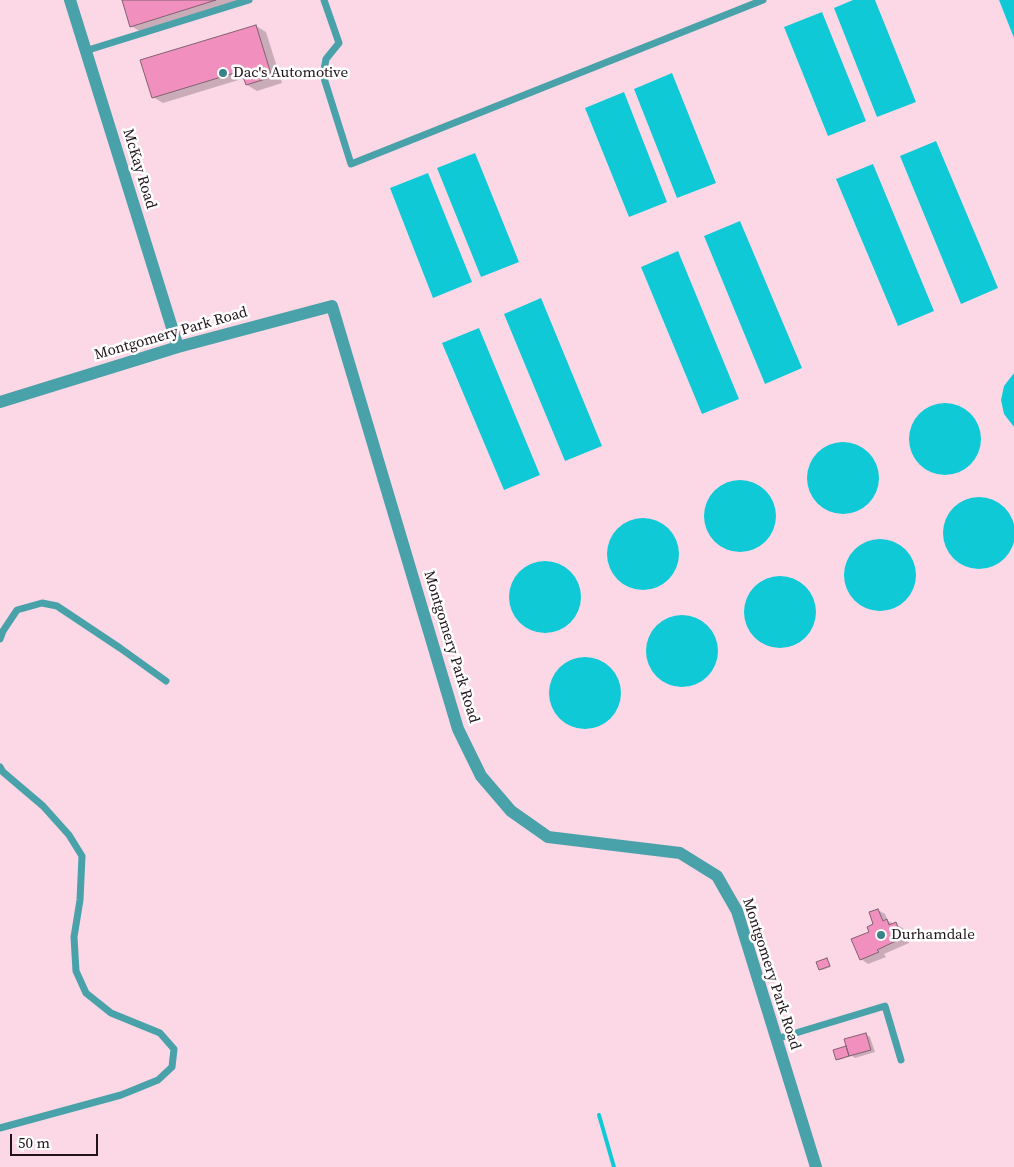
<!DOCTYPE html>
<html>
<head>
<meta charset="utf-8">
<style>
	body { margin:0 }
	#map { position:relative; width:1014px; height:1167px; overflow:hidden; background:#fcd8e7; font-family:"Source Serif 4",serif }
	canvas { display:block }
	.scale { position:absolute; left:10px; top:1134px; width:88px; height:22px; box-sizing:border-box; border:2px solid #201319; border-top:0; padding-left:6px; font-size:15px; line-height:18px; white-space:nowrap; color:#201319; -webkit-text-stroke:4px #fff; paint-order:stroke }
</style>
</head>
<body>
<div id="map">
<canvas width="1014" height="1167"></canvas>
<div class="scale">50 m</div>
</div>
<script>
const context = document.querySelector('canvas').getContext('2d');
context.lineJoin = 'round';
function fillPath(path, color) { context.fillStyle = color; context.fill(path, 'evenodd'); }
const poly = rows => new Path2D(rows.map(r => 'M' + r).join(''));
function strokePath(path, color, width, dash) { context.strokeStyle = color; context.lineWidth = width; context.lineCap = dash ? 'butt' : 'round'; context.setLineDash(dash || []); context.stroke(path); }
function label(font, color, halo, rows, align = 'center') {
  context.font = font + ' "Source Serif 4",serif'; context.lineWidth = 5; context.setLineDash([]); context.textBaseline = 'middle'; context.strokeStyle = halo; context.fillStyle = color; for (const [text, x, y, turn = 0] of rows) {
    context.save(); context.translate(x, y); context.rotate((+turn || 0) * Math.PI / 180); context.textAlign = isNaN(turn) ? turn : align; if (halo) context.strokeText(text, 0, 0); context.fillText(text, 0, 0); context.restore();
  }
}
const water = poly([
	[853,0,875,0,916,102,877,117,834,8],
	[999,0,1014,0,1014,38],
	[822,12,866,121,828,136,784,27],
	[672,73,716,183,677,198,634,89],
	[624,92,667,202,629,217,585,108],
	[936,141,998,288,961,304,900,156],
	[475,153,519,262,481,277,437,168],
	[873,164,934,311,898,326,836,179],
	[428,173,472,282,433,298,390,188],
	[740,221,802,368,765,384,704,236],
	[678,251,739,399,702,414,641,267],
	[541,298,602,446,565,461,504,314],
	[479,328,540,475,504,490,442,343],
	[1014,373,1014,427,1004,414,1001,400,1004,386],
	'909 439a36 36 0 1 1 72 0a36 36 0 1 1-72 0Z',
	'807 478a36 36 0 1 1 72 0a36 36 0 1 1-72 0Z',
	'704 516a36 36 0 1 1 72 0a36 36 0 1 1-72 0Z',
	'943 533a36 36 0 1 1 72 0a36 36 0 1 1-72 0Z',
	'607 554a36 36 0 1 1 72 0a36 36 0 1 1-72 0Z',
	'844 575a36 36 0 1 1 72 0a36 36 0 1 1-72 0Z',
	'509 597a36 36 0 1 1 72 0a36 36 0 1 1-72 0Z',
	'744 612a36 36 0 1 1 72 0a36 36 0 1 1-72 0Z',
	'646 651a36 36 0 1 1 72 0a36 36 0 1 1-72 0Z',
	'549 693a36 36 0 1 1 72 0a36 36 0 1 1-72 0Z'
]);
const shadow = poly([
	[123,0,244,0,141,32,131,26],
	[256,26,266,32,282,83,257,91,247,85,245,78,163,103,153,97],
	[878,910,885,914,888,921,903,928,909,943,884,954,886,957,868,964,861,959,875,925],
	[827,959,831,967,822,970,820,969],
	[866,1034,870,1037,875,1052,855,1058,852,1056,839,1060,837,1059,846,1047,848,1049]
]);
const stream = poly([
	[599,1115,614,1167]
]);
const building = poly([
	[122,0,216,0,130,27,122,0],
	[256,25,272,77,246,85,241,71,152,98,140,60,256,25],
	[878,909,883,921,887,919,889,925,896,922,902,938,877,950,879,952,860,960,851,939,869,932,867,927,873,924,869,912,878,909],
	[827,958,830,966,819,970,816,962,827,958],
	[866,1033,871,1050,849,1056,844,1039,866,1033],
	[846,1046,849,1056,836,1060,833,1050,846,1046]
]);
const service = poly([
	[324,0,339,43,326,59,323,75,351,164,763,0],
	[85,51,249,0],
	[0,639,3,631,17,610,42,603,57,606,120,648,166,681],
	[0,767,3,772,43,806,69,835,82,856,80,900,74,937,76,971,86,993,111,1013,160,1033,174,1049,172,1067,158,1080,121,1095,0,1128],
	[776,1039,885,1006,901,1060]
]);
const minor = poly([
	[70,0,178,347],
	[0,402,178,347,332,306,458,729,481,776,511,811,548,837,680,853,717,876,737,911,816,1167]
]);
const markers = [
	[223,73,5,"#3a8288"],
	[881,935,5,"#3a8288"]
];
const poiNames = [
	["Dac's Automotive",233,73],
	["Durhamdale",891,935]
];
const streetNames = [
	["McKay Road",139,169,73],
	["Montgomery Park Road",171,334,-16],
	["Montgomery Park Road",451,647,73],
	["Montgomery Park Road",771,974,72]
];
fillPath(water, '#0fcad6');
fillPath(shadow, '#0003');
strokePath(stream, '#0fcad6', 4);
fillPath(building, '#f190be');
strokePath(building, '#80616f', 1);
strokePath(service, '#49a2a9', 7);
strokePath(minor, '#49a2a9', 12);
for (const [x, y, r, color] of markers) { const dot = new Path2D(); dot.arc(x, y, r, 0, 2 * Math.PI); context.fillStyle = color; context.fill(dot); strokePath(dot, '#fff', 2); }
label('15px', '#201319', '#fff', poiNames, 'left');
label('15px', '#201319', '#fff', streetNames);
</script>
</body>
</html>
